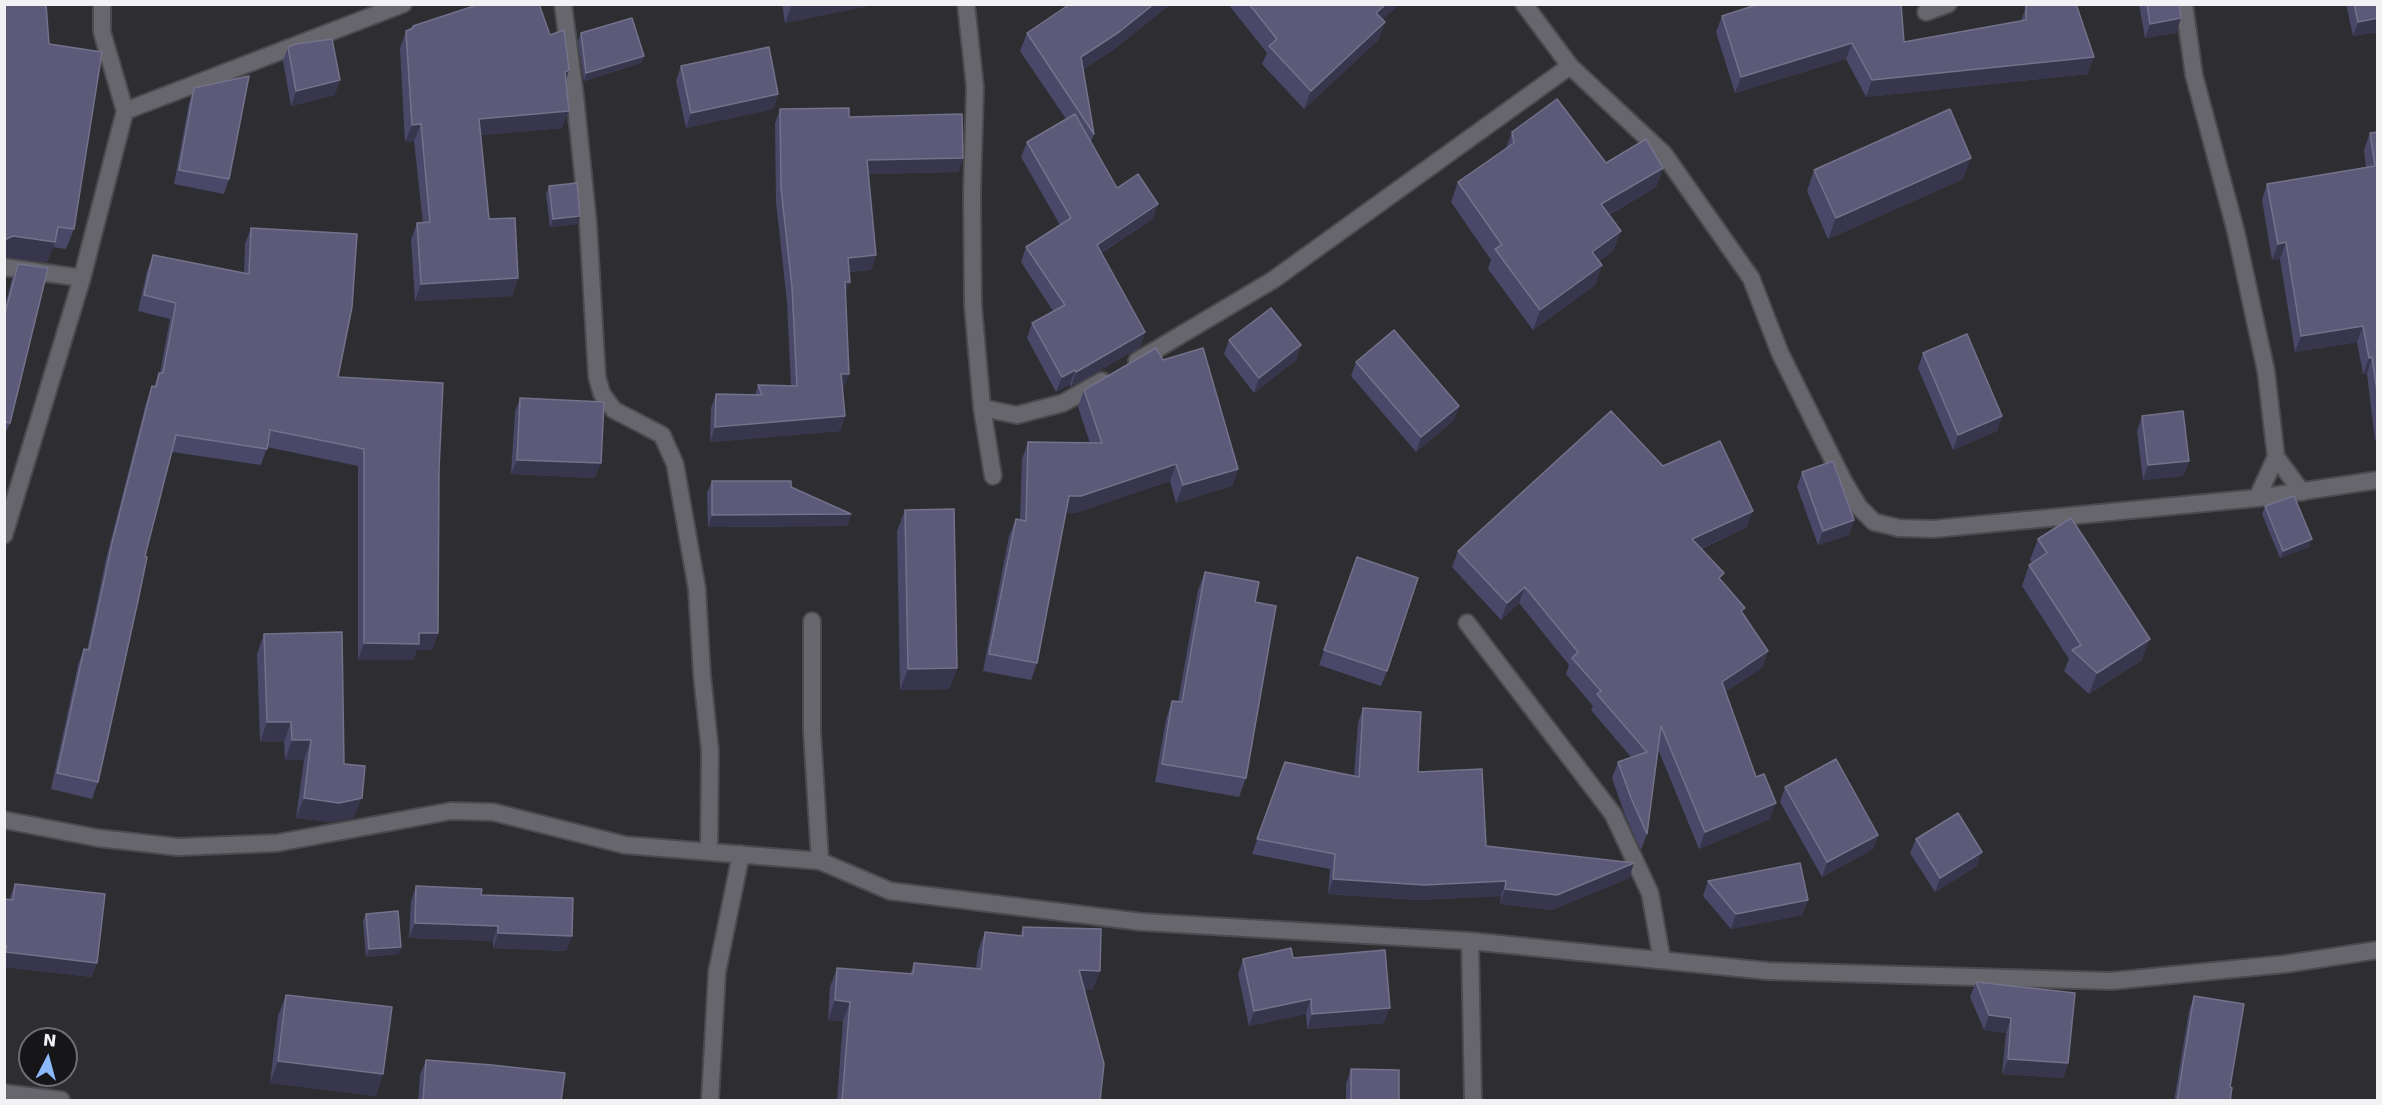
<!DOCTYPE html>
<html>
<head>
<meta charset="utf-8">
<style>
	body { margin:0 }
	#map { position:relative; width:2382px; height:1105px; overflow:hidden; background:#2e2e32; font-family:"DejaVu Sans",sans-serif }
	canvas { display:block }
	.frame { position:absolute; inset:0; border:6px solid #f2f2f5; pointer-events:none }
	.north { position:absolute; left:18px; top:1027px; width:60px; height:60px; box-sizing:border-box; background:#161618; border:2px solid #6e6e70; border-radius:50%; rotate:6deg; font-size:16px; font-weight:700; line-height:24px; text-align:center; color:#f2f2f5 }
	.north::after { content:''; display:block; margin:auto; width:21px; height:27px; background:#8cb9fc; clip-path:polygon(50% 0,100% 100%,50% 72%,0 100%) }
</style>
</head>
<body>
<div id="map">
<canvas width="2382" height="1105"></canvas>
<div class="frame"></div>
<div class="north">N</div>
</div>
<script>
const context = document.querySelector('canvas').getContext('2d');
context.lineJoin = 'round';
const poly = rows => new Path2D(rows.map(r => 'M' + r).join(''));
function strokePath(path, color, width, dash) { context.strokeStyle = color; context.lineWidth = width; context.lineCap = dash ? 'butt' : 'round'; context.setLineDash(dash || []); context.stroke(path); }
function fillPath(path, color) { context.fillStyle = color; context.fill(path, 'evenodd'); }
const minor = poly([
	[563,4,575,96,588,223,597,377,602,394,614,410,662,435,675,464,697,589,702,675,710,751,709,852],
	[966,4,975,87,972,193,973,306,982,408,993,476],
	[1524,4,1570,66,1664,154,1751,278,1780,353,1844,482,1859,507,1874,522,1899,528,1933,529,2257,498,2378,480],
	[2184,4,2194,75,2236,232,2266,371,2276,457,2302,492],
	[1926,12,1948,4],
	[125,111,403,4],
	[4,267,82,278],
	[1137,361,1273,280,1570,66],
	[982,408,1017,415,1063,403,1102,381],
	[2257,498,2276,457],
	[4,535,82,278,125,111,102,32,102,4],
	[812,621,812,731,820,861],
	[1467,623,1613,814,1650,893,1662,960],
	[4,820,98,838,178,847,277,843,451,811,493,812,625,845,820,861,890,891,1142,922,1470,941,1768,971,2111,981,2285,964,2378,950],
	[1470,941,1473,1100],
	[4,1093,61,1100],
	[710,1100,717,972,741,854]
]);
const wall = poly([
	[4,4,49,44,74,229,66,249,53,247,47,262,4,257],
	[782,4,878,4,785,23],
	[1070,4,1171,4,1113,50,1083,69,1094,134,1091,142,1117,188,1153,219,1101,253,1145,332,1140,347,1071,387,1070,384,1056,392,1027,338,1032,323,1053,311,1021,262,1026,247,1060,225,1021,157,1027,142,1066,119,1020,51,1027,33],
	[1228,4,1400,4,1383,19,1385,22,1378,40,1304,109,1262,64,1267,53],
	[2139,4,2179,4,2176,33,2145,38],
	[2346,4,2378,4,2378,32,2353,36],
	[2026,6,2088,74,1866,97,1846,59,1735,93,1716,32,1722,16,1904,42,2021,21],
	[413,26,550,35,569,70,566,80,562,128,481,135,489,219,518,278,512,296,415,301,411,240,417,223,423,223,414,141,405,142,400,48,406,31,412,29],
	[581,33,644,56,641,63,584,81,578,41],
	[288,47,335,95,291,106,283,61],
	[681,66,778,94,773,109,686,128,676,81],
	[194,88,229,179,224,194,174,184,189,103],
	[780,109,849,117,963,158,958,172,869,174,876,255,871,270,849,272,850,282,845,295,844,388,842,388,845,416,840,431,710,442,711,408,716,394,755,395,758,385,791,386,787,302,776,202,775,123],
	[1512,132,1606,163,1663,168,1656,187,1609,215,1614,250,1599,261,1602,265,1595,285,1533,330,1488,269,1491,260,1451,202,1458,182,1506,148],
	[2378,132,2378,439,2375,440,2367,374,2363,374,2357,342,2295,352,2280,259,2272,260,2262,200,2267,184,2366,167,2364,150,2370,133],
	[1814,170,1963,179,1828,239,1807,191],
	[549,186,578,224,550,227,546,194],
	[251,228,338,377,439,469,438,633,432,650,417,650,413,660,358,660,358,466,267,447,261,465,172,452,145,556,98,782,92,799,51,789,78,665,84,649,87,650,106,559,146,403,152,386,154,387,159,373,160,373,170,319,138,311,147,271,153,255,244,273,245,244],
	[18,264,10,423,4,437,4,310,12,279],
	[1229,340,1301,345,1296,360,1254,393,1224,354],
	[1923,353,2002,416,1997,431,1953,450,1918,368],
	[1163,360,1238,469,1232,486,1176,503,1170,481,1075,513,1066,513,1037,663,1031,680,983,671,1009,536,1016,519,1020,520,1022,459,1028,442,1090,443,1078,407,1084,390],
	[1356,362,1459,406,1454,420,1416,452,1351,376],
	[520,398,595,478,511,474,515,412],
	[2142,416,2189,461,2183,476,2143,480,2137,431],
	[1663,466,1747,527,1701,549,1721,580,1768,651,1762,668,1725,692,1770,819,1699,849,1658,749,1647,834,1641,850,1625,815,1612,778,1618,762,1631,757,1591,710,1593,706,1566,674,1569,665,1519,603,1501,620,1452,567,1458,551],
	[1802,472,1854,520,1849,535,1818,545,1797,487],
	[712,481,791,487,851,514,847,526,708,527,707,493],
	[2265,506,2309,547,2280,558,2262,514],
	[905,510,957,668,949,689,900,690,897,531],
	[2038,539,2142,660,2089,694,2064,671,2069,659,2022,586,2029,565,2032,563,2030,560],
	[1357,557,1387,671,1381,686,1319,665],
	[1205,572,1255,602,1246,778,1239,797,1155,782,1166,719,1172,701,1178,702,1198,590],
	[264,634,344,764,354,818,331,822,296,818,304,760,285,760,284,742,260,742,257,654],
	[1363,708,1418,772,1486,846,1634,863,1629,878,1552,910,1500,904,1501,896,1418,900,1328,894,1330,869,1252,854,1285,762,1354,776,1358,723],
	[1785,787,1878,835,1873,849,1822,877,1780,802],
	[1916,839,1977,866,1935,892,1910,853],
	[1708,881,1808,900,1802,915,1731,929,1703,896],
	[15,884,92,977,4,967,4,899,9,900],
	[416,886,481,895,572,936,566,951,493,948,493,941,409,938,411,901],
	[366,914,401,947,398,954,366,957,363,921],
	[1023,927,1093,990,1085,990,1100,1101,837,1101,843,1021,828,1020,830,987,837,968,910,974,914,963,976,968,978,951,985,932,1020,936],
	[1293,958,1384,1023,1307,1029,1306,1014,1249,1026,1238,974,1243,959],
	[1976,982,2068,1063,2063,1078,2002,1074,2006,1033,1984,1030,1970,997],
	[286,995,376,1096,270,1083,278,1016],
	[2194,996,2230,1087,2230,1101,2174,1101,2189,1011],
	[426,1060,561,1101,418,1101,420,1075],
	[1351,1069,1399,1101,1346,1101,1346,1084]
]);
const shadedWall = poly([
	[792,4,878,4,785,23],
	[1154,4,1171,4,1113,50,1075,75,1081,57],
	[1386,4,1400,4,1370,31,1376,13],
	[2181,18,2176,33,2145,38,2150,24],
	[2378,18,2378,32,2353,36,2358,22],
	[1385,22,1378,40,1304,109,1311,91],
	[1852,43,1846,59,1735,93,1741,77],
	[644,56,641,63,584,81,586,73],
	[2094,57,2088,74,1866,97,1872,80],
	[569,70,563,87,565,72],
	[340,80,335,95,291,106,296,91],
	[778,94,773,109,686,128,691,113],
	[569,111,562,128,473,136,479,119],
	[421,124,414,141,405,142,412,125],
	[963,158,958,172,862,174,867,160],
	[1971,158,1963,179,1828,239,1836,218],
	[1663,168,1656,187,1594,223,1601,204],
	[1158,204,1153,219,1091,259,1097,245],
	[580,216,578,224,550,227,553,219],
	[1621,231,1614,250,1585,271,1592,252],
	[13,236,55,242,47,262,4,257,4,240],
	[2286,242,2280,259,2272,260,2278,244],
	[876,255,871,270,843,272,848,258],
	[1602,265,1595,285,1533,330,1540,310],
	[518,278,512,296,415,301,421,284],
	[845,282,850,282,845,296],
	[2363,326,2357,342,2295,352,2301,336],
	[1145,332,1140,347,1071,387,1076,372],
	[1301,345,1296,360,1254,393,1259,378],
	[2372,357,2367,374,2363,374,2369,358],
	[1075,370,1070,384,1056,392,1062,377],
	[841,374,849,374,844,388,836,389],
	[1459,406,1454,420,1416,452,1421,437],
	[845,416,840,431,710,442,715,427],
	[2002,416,1997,431,1953,450,1958,435],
	[517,460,601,463,595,478,511,474],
	[2189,461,2183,476,2143,480,2148,465],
	[1176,464,1170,481,1075,513,1063,513,1069,496],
	[1238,469,1232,486,1176,503,1183,485],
	[1753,511,1747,527,1686,555,1692,539],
	[851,514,847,526,708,527,712,515],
	[1854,520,1849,535,1818,545,1823,531],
	[2312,539,2309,547,2280,558,2283,551],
	[1525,587,1519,603,1501,620,1507,603],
	[419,633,438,633,432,650,417,650,413,660,358,660,364,643],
	[2150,639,2142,660,2089,694,2097,673],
	[1768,651,1762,668,1716,698,1722,682],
	[957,668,949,689,900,690,908,669],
	[267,722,291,722,284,742,260,742],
	[292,740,311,740,304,760,285,760],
	[304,798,362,798,354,818,331,822,296,818],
	[1776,803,1770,819,1699,849,1705,832],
	[1878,835,1873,849,1822,877,1827,862],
	[1982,852,1977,866,1935,892,1940,878],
	[1634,863,1629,878,1552,910,1500,904,1505,889],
	[1333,879,1506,881,1501,896,1418,900,1328,894],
	[1808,900,1802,915,1731,929,1736,914],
	[415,923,498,926,493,941,409,938],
	[498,933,572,936,566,951,493,948],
	[401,947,398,954,366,957,369,949],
	[6,952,97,963,92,977,4,967,4,957],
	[1079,970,1100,971,1093,990,1072,990],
	[1311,999,1306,1014,1249,1026,1254,1011],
	[835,1000,850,1002,843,1021,828,1020],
	[1390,1008,1384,1023,1307,1029,1312,1014],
	[1989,1015,2011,1018,2006,1033,1984,1030],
	[2008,1059,2068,1063,2063,1078,2002,1074],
	[278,1061,383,1074,376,1096,270,1083]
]);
const building = poly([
	[4,4,46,4,49,44,102,52,74,229,58,227,55,242,13,236,4,240,4,4],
	[480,4,539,4,550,35,564,30,569,70,565,72,569,111,479,119,489,219,515,218,518,278,421,284,417,223,430,222,421,124,412,125,406,31,413,28,413,26,480,4],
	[1070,4,1154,4,1119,32,1081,57,1094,134,1027,33,1070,4],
	[1249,4,1386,4,1376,13,1385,22,1311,91,1269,46,1277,39,1249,4],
	[1759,4,1901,4,1904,42,2026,20,2026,6,2032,4,2076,4,2094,57,1872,80,1852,43,1741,77,1722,16,1759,4],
	[2147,4,2179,4,2181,18,2150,24,2147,4],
	[2354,4,2378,4,2378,18,2358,22,2354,4],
	[632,18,644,56,586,73,581,33,632,18],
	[332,39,340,80,296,91,288,47,296,44,332,39],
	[769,47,778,94,691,113,681,66,769,47],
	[249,76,229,179,179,170,194,88,249,76],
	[1557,99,1606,163,1646,139,1663,168,1601,204,1621,231,1592,252,1602,265,1540,310,1495,249,1502,245,1458,182,1514,143,1512,132,1557,99],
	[849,108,849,117,962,114,963,158,867,160,876,255,848,258,850,282,845,282,849,374,841,374,845,416,715,427,716,394,762,395,758,385,797,386,792,287,781,188,780,109,849,108],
	[1950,109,1971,158,1836,218,1814,170,1950,109],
	[1075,114,1117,188,1138,174,1158,204,1097,245,1145,332,1076,372,1075,370,1062,377,1032,323,1065,305,1026,247,1071,218,1027,142,1075,114],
	[2378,132,2378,399,2372,357,2369,358,2363,326,2301,336,2286,242,2278,244,2267,184,2375,166,2370,133,2378,132],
	[577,183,580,216,553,219,549,186,577,183],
	[251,228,357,234,352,307,338,377,443,383,439,469,438,633,419,633,419,644,364,643,364,449,270,430,267,449,176,435,145,556,147,557,139,596,98,782,57,773,84,649,89,650,112,543,152,386,156,387,159,373,163,373,176,303,144,295,153,255,249,274,251,228],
	[18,264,48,268,10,423,4,422,4,317,18,264],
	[1271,308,1301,345,1259,378,1229,340,1271,308],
	[1394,330,1459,406,1421,437,1356,362,1394,330],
	[1967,334,2002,416,1958,435,1923,353,1967,334],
	[1156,348,1163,360,1203,348,1238,469,1183,485,1176,464,1081,496,1069,496,1037,663,989,654,1016,519,1026,521,1028,442,1102,443,1084,390,1156,348],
	[520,398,604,402,601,463,517,460,520,398],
	[1611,411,1663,466,1720,441,1753,511,1692,539,1724,573,1719,578,1745,608,1741,611,1768,651,1722,682,1756,777,1764,774,1776,803,1705,832,1661,726,1647,834,1631,798,1618,762,1647,752,1597,694,1601,691,1572,658,1578,652,1525,587,1507,603,1458,551,1611,411],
	[2183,411,2189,461,2148,465,2142,416,2183,411],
	[1833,461,1854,520,1823,531,1802,472,1833,461],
	[712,481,791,481,791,487,851,514,712,515,712,481],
	[2294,496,2312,539,2283,551,2265,506,2294,496],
	[954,509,957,668,908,669,905,510,954,509],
	[2071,518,2150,639,2097,673,2072,650,2081,645,2029,565,2047,553,2038,539,2071,518],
	[1357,557,1418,578,1387,671,1324,650,1357,557],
	[1205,572,1259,582,1255,602,1276,606,1246,778,1162,764,1172,701,1182,702,1205,572],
	[342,632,344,764,365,766,362,798,339,803,304,798,311,740,292,740,291,722,267,722,264,634,342,632],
	[1363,708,1421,712,1418,772,1482,769,1486,846,1634,863,1557,895,1505,889,1506,881,1424,885,1333,879,1335,854,1257,839,1285,762,1359,777,1363,708],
	[1836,759,1878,835,1827,862,1785,787,1836,759],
	[1958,813,1982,852,1940,878,1916,839,1958,813],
	[1800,863,1808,900,1736,914,1708,881,1800,863],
	[15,884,105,894,97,963,6,952,7,946,4,945,4,899,13,900,15,884],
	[416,886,482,889,481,895,573,898,572,936,498,933,498,926,415,923,416,886],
	[398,911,401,947,369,949,366,914,398,911],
	[1023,927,1101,929,1100,971,1079,970,1104,1064,1100,1101,842,1101,850,1002,835,1000,837,968,913,974,914,963,981,969,985,932,1023,936,1023,927],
	[1291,948,1293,958,1385,950,1390,1008,1312,1014,1311,999,1254,1011,1243,959,1291,948],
	[1976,982,2075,993,2068,1063,2008,1059,2011,1018,1989,1015,1976,982],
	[286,995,392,1007,383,1074,278,1061,286,995],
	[2194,996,2244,1004,2230,1087,2232,1088,2230,1101,2177,1101,2194,996],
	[426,1060,492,1065,565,1073,561,1101,423,1100,426,1060],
	[1351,1069,1399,1070,1399,1101,1351,1101,1351,1069]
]);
strokePath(minor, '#4b4b4f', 20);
strokePath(minor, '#66666c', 16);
fillPath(wall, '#4a4869');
fillPath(shadedWall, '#37364c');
fillPath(building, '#5c5a78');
strokePath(building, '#73728b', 1.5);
</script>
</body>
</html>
